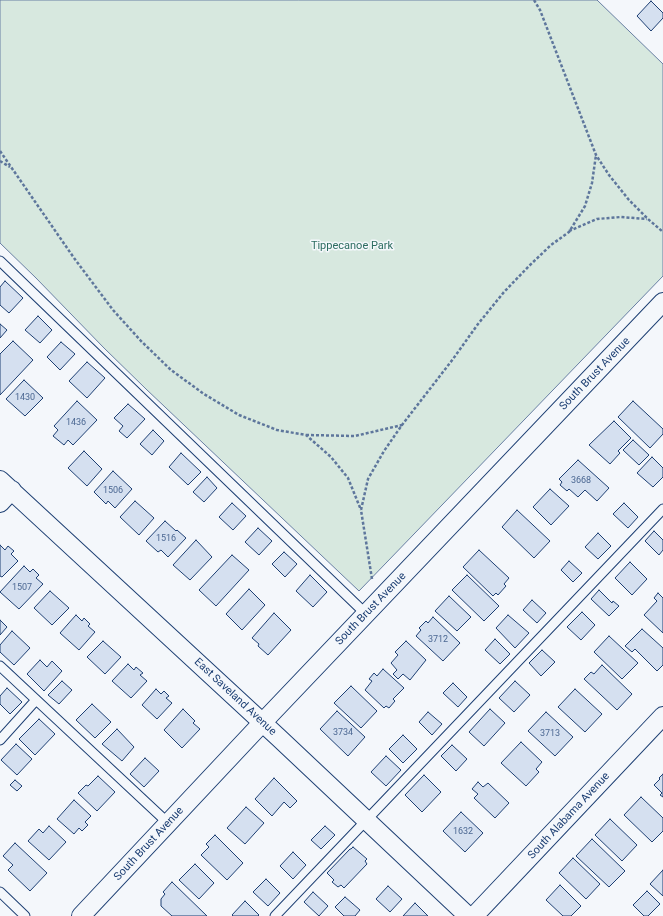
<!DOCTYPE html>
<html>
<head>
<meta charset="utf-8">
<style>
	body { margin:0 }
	canvas { display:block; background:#f4f7fb }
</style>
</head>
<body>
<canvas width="663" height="916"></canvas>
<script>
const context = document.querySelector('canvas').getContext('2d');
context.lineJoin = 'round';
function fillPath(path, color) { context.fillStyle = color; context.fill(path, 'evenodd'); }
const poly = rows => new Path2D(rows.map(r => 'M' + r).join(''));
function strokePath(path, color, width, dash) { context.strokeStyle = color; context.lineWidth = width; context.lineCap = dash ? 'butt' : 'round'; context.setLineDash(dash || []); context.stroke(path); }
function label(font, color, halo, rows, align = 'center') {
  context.font = font + ' Roboto,sans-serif'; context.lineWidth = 3; context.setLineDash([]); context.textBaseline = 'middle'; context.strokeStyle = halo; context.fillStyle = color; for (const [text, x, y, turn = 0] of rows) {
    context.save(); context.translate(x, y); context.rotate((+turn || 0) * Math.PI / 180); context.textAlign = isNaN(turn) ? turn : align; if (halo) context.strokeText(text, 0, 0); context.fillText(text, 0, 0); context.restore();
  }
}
const green = poly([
	[0,0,597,0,663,64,663,276,359,591,146,389,104,348,36,278,0,243,0,0]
]);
const building = poly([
	[651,1,663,13,663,18,651,31,637,16,651,1],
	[5,281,23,298,9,313,0,305,0,287,5,281],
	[38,316,52,330,40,343,25,330,38,316],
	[0,324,7,330,0,338,0,324],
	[13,341,33,360,0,395,0,354,13,341],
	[61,342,75,354,60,370,47,357,61,342],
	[87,362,105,378,87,398,69,381,87,362],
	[24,380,43,398,25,416,6,399,24,380],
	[77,401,97,420,73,445,68,440,64,445,53,436,58,430,54,426,77,401],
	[633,401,663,429,663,434,650,448,618,417,633,401],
	[128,404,145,419,127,438,119,431,123,426,114,418,128,404],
	[614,421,631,438,618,451,620,453,610,464,589,445,614,421],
	[153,430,164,441,152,455,140,444,153,430],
	[633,440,649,455,639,465,623,450,633,440],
	[84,451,102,469,87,486,68,468,84,451],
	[181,453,201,472,188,485,169,467,181,453],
	[652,457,663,468,663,477,653,487,637,473,652,457],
	[578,460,609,488,597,501,585,490,578,497,569,489,567,491,560,485,562,482,559,479,578,460],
	[113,471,132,489,115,508,108,501,106,504,94,492,113,471],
	[207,477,217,488,204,502,193,492,207,477],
	[550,489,569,506,551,525,533,507,550,489],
	[135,501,154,518,139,535,120,517,135,501],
	[232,503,246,516,233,530,219,517,232,503],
	[624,503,638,517,628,528,613,514,624,503],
	[517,510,550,541,534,558,502,527,517,510],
	[165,521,176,531,177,530,186,538,168,557,161,550,158,552,146,541,165,521],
	[258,528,272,541,259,555,245,542,258,528],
	[654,531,663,540,663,550,659,555,645,541,654,531],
	[598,533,611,546,598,559,585,547,598,533],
	[196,540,212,557,190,580,173,565,196,540],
	[0,545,5,550,8,546,14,551,11,554,18,561,2,577,0,576,0,545],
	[479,550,509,578,504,584,506,586,498,595,496,593,493,596,463,567,479,550],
	[284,552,297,564,285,577,272,564,284,552],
	[232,555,249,570,216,606,199,590,232,555],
	[569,561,582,573,573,582,561,570,569,561],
	[630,562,647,579,632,595,615,578,630,562],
	[24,566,30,572,33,569,39,575,36,578,43,584,19,609,0,592,24,566],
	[310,575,327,592,313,607,296,591,310,575],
	[467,575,499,606,484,621,452,590,467,575],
	[249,589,265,605,242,630,226,614,249,589],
	[599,590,612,603,613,601,619,606,609,616,591,599,599,590],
	[50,591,69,608,52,625,34,608,50,591],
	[658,593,663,598,663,633,644,615,657,601,654,598,658,593],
	[449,596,471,617,457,631,435,611,449,596],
	[532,600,546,613,537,623,523,610,532,600],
	[582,612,595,625,581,640,567,627,582,612],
	[274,613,291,630,268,655,258,646,259,644,252,638,274,613],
	[76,615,82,621,84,618,90,624,88,626,95,632,79,650,60,633,76,615],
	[508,615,529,633,515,648,496,628,508,615],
	[433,617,460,643,443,661,416,636,421,630,419,628,426,621,428,623,433,617],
	[0,620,7,627,0,635,0,620],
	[642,629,663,648,663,665,657,671,635,649,632,652,625,646,642,629],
	[12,631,30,648,14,665,0,652,0,645,12,631],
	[609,636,638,663,622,679,594,652,609,636],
	[495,639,510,654,500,664,485,650,495,639],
	[103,641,121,657,105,674,87,657,103,641],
	[406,641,426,660,410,680,403,674,398,679,393,674,397,670,391,663,398,655,395,652,406,641],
	[542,650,555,662,541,676,529,663,542,650],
	[40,660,47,667,52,661,62,671,44,691,27,674,40,660],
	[128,664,134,670,136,667,143,673,140,675,147,681,131,698,112,681,128,664],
	[602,665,632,694,617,710,584,679,591,672,594,674,602,665],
	[383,669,404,688,393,699,395,701,389,708,386,706,384,708,365,690,372,681,369,679,374,673,377,676,383,669],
	[62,681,72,690,59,704,48,695,62,681],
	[515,681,530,695,514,712,499,698,515,681],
	[453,683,467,697,458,707,443,693,453,683],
	[351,686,377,711,361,728,334,703,351,686],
	[7,688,22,702,10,714,0,704,0,696,7,688],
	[156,689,161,694,164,691,169,696,166,698,172,703,157,719,142,705,156,689],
	[575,689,602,714,585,732,558,707,575,689],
	[92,704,111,722,95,738,76,720,92,704],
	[183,709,195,721,193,723,200,729,182,748,164,730,183,709],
	[490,709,505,723,484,746,469,732,490,709],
	[337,711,365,737,348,756,320,729,337,711],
	[428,712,442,724,432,735,419,722,428,712],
	[546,712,573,737,555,756,528,731,546,712],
	[39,719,55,734,35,755,19,739,39,719],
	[117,729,134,747,122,761,102,744,117,729],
	[403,735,417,749,403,763,389,749,403,735],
	[521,742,542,762,536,769,539,772,526,786,501,763,521,742],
	[16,744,32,759,17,775,1,760,16,744],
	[452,745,467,759,456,771,441,756,452,745],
	[386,756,401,770,386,786,371,772,386,756],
	[145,758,159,771,144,787,130,774,145,758],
	[663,774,663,797,660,795,662,793,654,785,660,779,659,778,663,774],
	[424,775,441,792,422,812,405,795,424,775],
	[98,776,115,792,97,811,78,793,86,785,88,786,98,776],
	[274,778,297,801,290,808,284,802,272,816,255,799,274,778],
	[15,780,22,786,17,791,10,785,15,780],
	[478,782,483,787,488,783,509,803,495,818,474,798,478,794,472,789,478,782],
	[641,797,663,818,663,831,652,842,624,815,641,797],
	[74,800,91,816,85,822,88,825,82,831,79,828,74,834,57,819,74,800],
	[246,807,264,823,245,844,227,828,246,807],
	[461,812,483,833,465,852,443,831,461,812],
	[610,819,637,845,622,861,595,835,610,819],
	[49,826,66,842,49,860,28,841,39,829,43,833,49,826],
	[325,826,335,835,321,849,311,840,325,826],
	[215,835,243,863,227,880,201,855,209,847,206,844,215,835],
	[592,839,625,871,609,887,576,856,592,839],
	[15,843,47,873,30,891,8,870,13,865,3,856,15,843],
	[353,847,367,859,365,861,367,864,344,888,341,885,338,887,332,882,334,880,327,873,350,849,351,849,353,847],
	[293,852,306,865,293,879,280,866,293,852],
	[573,858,600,884,586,899,559,873,573,858],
	[195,864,214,883,199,899,179,880,195,864],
	[663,870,663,896,650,884,663,870],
	[266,879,280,893,268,906,253,892,266,879],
	[172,882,207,916,172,916,161,906,161,899,165,894,163,892,172,882],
	[560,885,581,906,571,916,563,916,546,900,560,885],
	[388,886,402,899,390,912,376,899,388,886],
	[647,891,660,904,648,916,644,916,633,905,647,891],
	[313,892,328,906,319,916,304,902,313,892],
	[345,897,360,910,355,916,344,916,335,907,345,897],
	[245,901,259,915,258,916,233,916,232,915,245,901],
	[415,903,428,916,403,916,415,903]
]);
const path = poly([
	[534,0,540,10,596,155,609,175,629,200,648,219,663,232],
	[0,151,74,258,113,310,141,341,171,370,204,394,239,415,277,430,306,435,331,457,348,478,361,510],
	[0,161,10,167],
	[569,231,597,219,621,217,647,219],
	[306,435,355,436,402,425],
	[372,579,361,510,368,479,384,451,402,425,453,359,478,324,504,292,529,266,551,245,569,232,585,206,592,183,596,155]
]);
const lane = poly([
	[0,261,366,614],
	[0,666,168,823],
	[0,740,36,700],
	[0,892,25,916],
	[275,916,663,509]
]);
const street = poly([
	[0,480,278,737,468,916],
	[0,503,12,490],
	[81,916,263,722,663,302],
	[474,916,663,716]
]);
const numberNames = [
	["1430",25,398],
	["1436",76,423],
	["3668",581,481],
	["1506",113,491],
	["1516",166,539],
	["1507",22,588],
	["3712",438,640],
	["3734",343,733],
	["3713",550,734],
	["1632",463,832]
];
const parkNames = [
	["Tippecanoe Park",352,246]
];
const streetNames = [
	["South Brust Avenue",595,374,-46],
	["South Brust Avenue",371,609,-46],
	["East Saveland Avenue",235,697,43],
	["South Alabama Avenue",569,816,-47],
	["South Brust Avenue",149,844,-47]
];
fillPath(green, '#d7e8df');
strokePath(green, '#687fa3', 1);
fillPath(building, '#d5e0f0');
strokePath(building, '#1d3f73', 1);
strokePath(lane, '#1d3f73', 11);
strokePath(street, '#1d3f73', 20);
strokePath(path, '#5e769c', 2.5, [3, 2]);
strokePath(lane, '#f4f7fb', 9);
strokePath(street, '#f4f7fb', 18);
label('9px', '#4b6792', null, numberNames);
label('11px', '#2c6c60', '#f4f7fb', parkNames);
label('11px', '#1d3f73', '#f4f7fb', streetNames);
</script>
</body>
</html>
